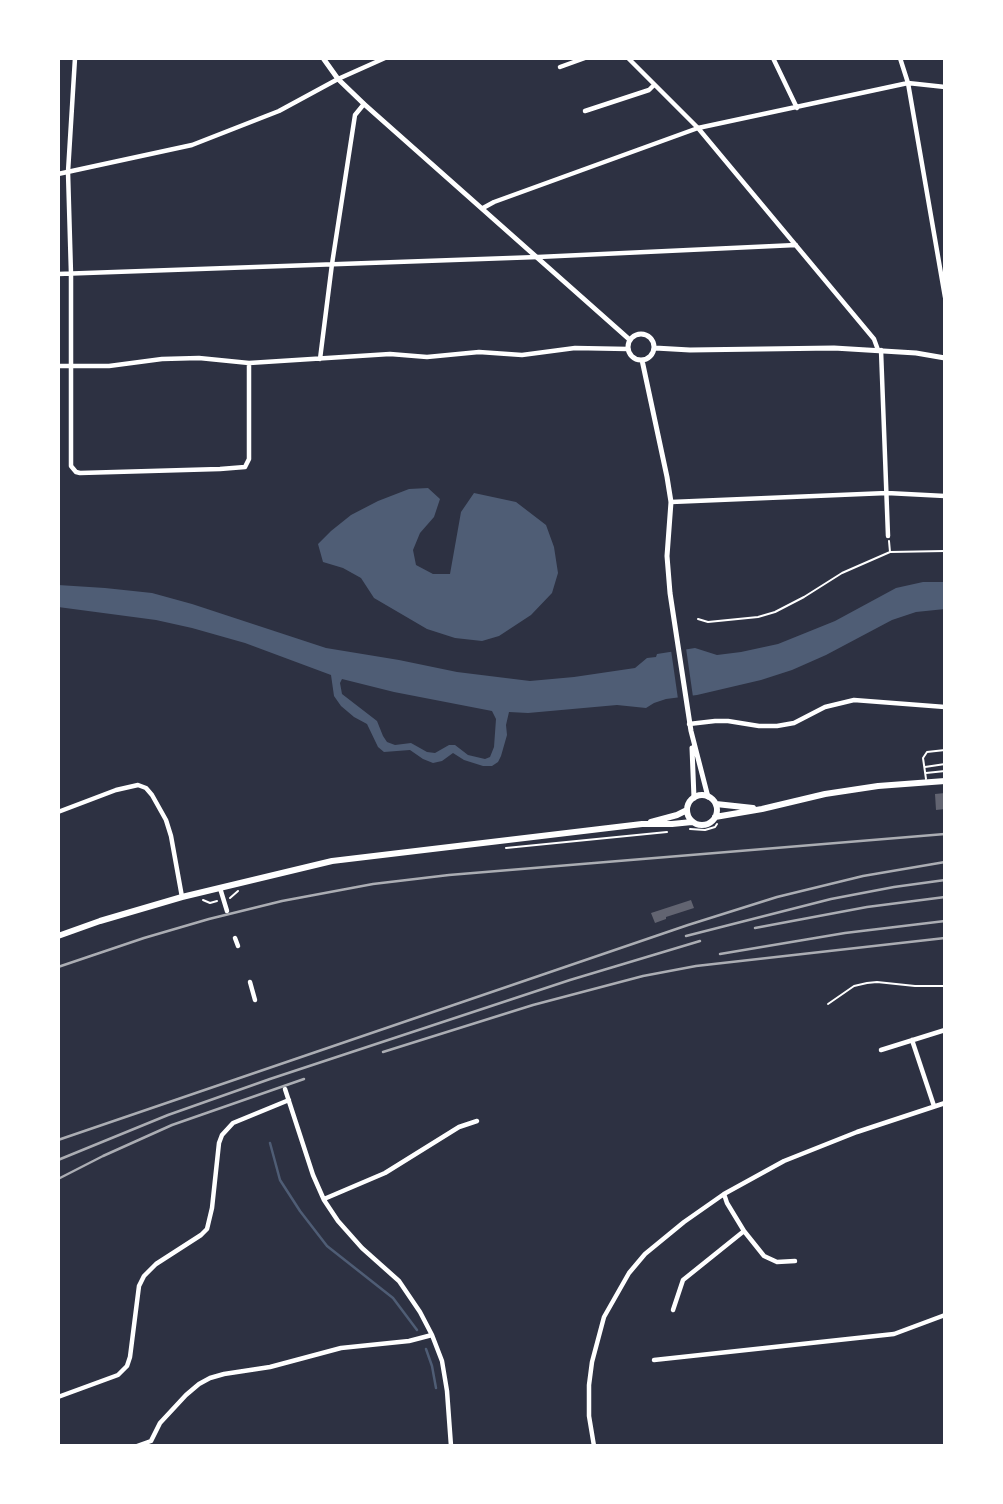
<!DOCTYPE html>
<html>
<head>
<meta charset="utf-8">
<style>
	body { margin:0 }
	#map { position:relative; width:1003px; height:1504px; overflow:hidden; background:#2d3142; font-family:Poppins,sans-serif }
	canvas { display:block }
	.frame { position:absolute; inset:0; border:60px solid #fff; pointer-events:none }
</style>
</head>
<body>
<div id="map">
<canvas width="1003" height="1504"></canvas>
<div class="frame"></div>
</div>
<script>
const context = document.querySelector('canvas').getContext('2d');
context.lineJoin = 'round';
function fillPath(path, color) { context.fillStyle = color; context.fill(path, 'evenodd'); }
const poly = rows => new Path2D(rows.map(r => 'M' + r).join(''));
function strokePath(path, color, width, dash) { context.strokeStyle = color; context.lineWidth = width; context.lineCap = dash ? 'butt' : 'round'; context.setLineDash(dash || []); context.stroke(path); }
const water = poly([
	[428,488,440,499,434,517,420,533,413,550,416,565,433,574,450,574,461,512,474,493,516,502,546,525,554,547,558,573,552,593,531,615,499,636,482,641,455,638,427,629,374,598,361,578,343,568,323,562,318,544,331,531,351,515,378,501,409,489],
	[923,582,945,582,945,609,916,612,892,620,826,655,792,670,761,680,697,695,666,699,654,703,646,708,617,705,528,713,509,712,506,725,507,735,501,756,498,762,492,766,483,766,464,760,453,753,442,761,433,763,423,759,410,750,384,752,378,747,367,724,354,717,341,706,334,696,331,675,245,643,192,628,156,620,58,607,58,585,105,588,152,593,192,604,326,648,399,660,457,672,530,681,574,677,635,668,647,658,656,657,657,654,695,648,717,655,741,652,778,644,835,621,896,588],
	[342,679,394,692,492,711,496,719,494,747,490,757,485,759,468,755,455,745,449,745,435,753,427,752,411,743,395,745,387,742,383,736,377,721,342,694,340,683]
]);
const pier = poly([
	[686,648,693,697,678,699,671,650]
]);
const stream = poly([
	[270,1143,280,1180,300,1211,327,1246,393,1298,417,1330],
	[426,1349,432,1366,436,1388]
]);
const building = poly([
	[945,793,945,809,936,810,935,794],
	[691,900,694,908,666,917,666,919,655,923,651,913]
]);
const path = poly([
	[889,541,890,552],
	[698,619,708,622,758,617,775,612,804,597,842,573,890,552,945,551],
	[690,829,705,830,715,827,717,824],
	[506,848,667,832],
	[230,898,238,891],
	[203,900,210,903,217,901]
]);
const service = poly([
	[925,767,945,764],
	[926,773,945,771],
	[926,779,923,758,927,752,945,750],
	[828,1004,854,986,867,983,877,982,915,986,945,986]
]);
const minor = poly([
	[75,58,68,172,71,274,71,466,76,472,80,473,220,469,245,467,249,459,249,363],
	[628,58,698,128,723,158,874,339,878,350],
	[773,58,797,108],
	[900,58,908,83,945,297],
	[560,67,585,58],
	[585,111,649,90,654,85],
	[58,174,192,145,279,111,338,79,385,58],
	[483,208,494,202,698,128,908,83,945,87],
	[58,274,538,257,796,245],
	[881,350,888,536],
	[320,359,332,264,355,115,364,104],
	[58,366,109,366,162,359,199,358,249,363,390,354,427,357,479,352,522,355,575,348,628,349],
	[671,502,887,493,945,496],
	[689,724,715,721,728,721,759,726,777,726,794,723,825,707,854,700,945,707],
	[58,812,116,790,138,785,146,788,152,795,166,820,171,836,182,897],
	[220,888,227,911],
	[235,938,238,946],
	[250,982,255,1000],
	[912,1040,934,1106],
	[881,1050,945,1030],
	[285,1089,313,1175,324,1200,338,1221,362,1248,399,1281,420,1312,432,1335,442,1361,447,1391,451,1446],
	[724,1194,727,1203,744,1231,764,1256,777,1262,795,1261],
	[324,1199,385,1173,459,1127,477,1121],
	[673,1310,683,1280,744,1231],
	[654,1360,894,1334,945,1315],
	[58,1397,118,1375,127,1366,130,1357,139,1286,144,1276,156,1264,201,1235,207,1229,212,1208,219,1143,222,1135,233,1123,289,1100],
	[137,1446,151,1441,160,1423,186,1395,199,1384,210,1378,224,1374,270,1367,341,1348,409,1341,432,1335],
	[594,1446,589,1416,589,1385,592,1362,604,1317,629,1273,645,1254,684,1222,724,1194,784,1161,857,1132,945,1103]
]);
const tertiary = poly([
	[323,58,338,79,364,104,630,340],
	'628 347a13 13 0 1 1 26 0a13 13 0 1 1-26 0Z',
	[655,348,690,350,834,348,916,353,945,358],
	[642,360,667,477,671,502,667,556,670,593,691,731,708,797],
	[692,748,694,798]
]);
const secondary = poly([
	'687 810a15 15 0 1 1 30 0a15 15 0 1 1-30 0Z',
	[716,804,753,808],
	[715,817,762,809,825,794,878,786,945,781],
	[651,822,677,815,687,810],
	[58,936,100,921,182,897,332,861,642,824,672,824,692,822]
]);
const rail = poly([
	[755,928,867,907,945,897],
	[686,936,831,899,894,887,945,880],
	[720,954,845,933,945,921],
	[58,967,144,938,209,919,282,901,373,884,449,875,945,834],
	[383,1052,533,1005,643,976,696,966,945,938],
	[58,1140,688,925,777,897,863,876,945,862],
	[58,1160,168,1115,270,1079,570,980,700,941],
	[58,1179,103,1156,172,1125,304,1079]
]);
fillPath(water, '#4f5d75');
fillPath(pier, '#2d3142');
strokePath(stream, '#4f5d75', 2.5);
fillPath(building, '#626471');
strokePath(path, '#fff', 2);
strokePath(service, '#fff', 2);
strokePath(minor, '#fff', 4.5);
strokePath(tertiary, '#fff', 5);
strokePath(secondary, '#fff', 6);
strokePath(rail, '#abadb3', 2.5);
</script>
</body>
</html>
